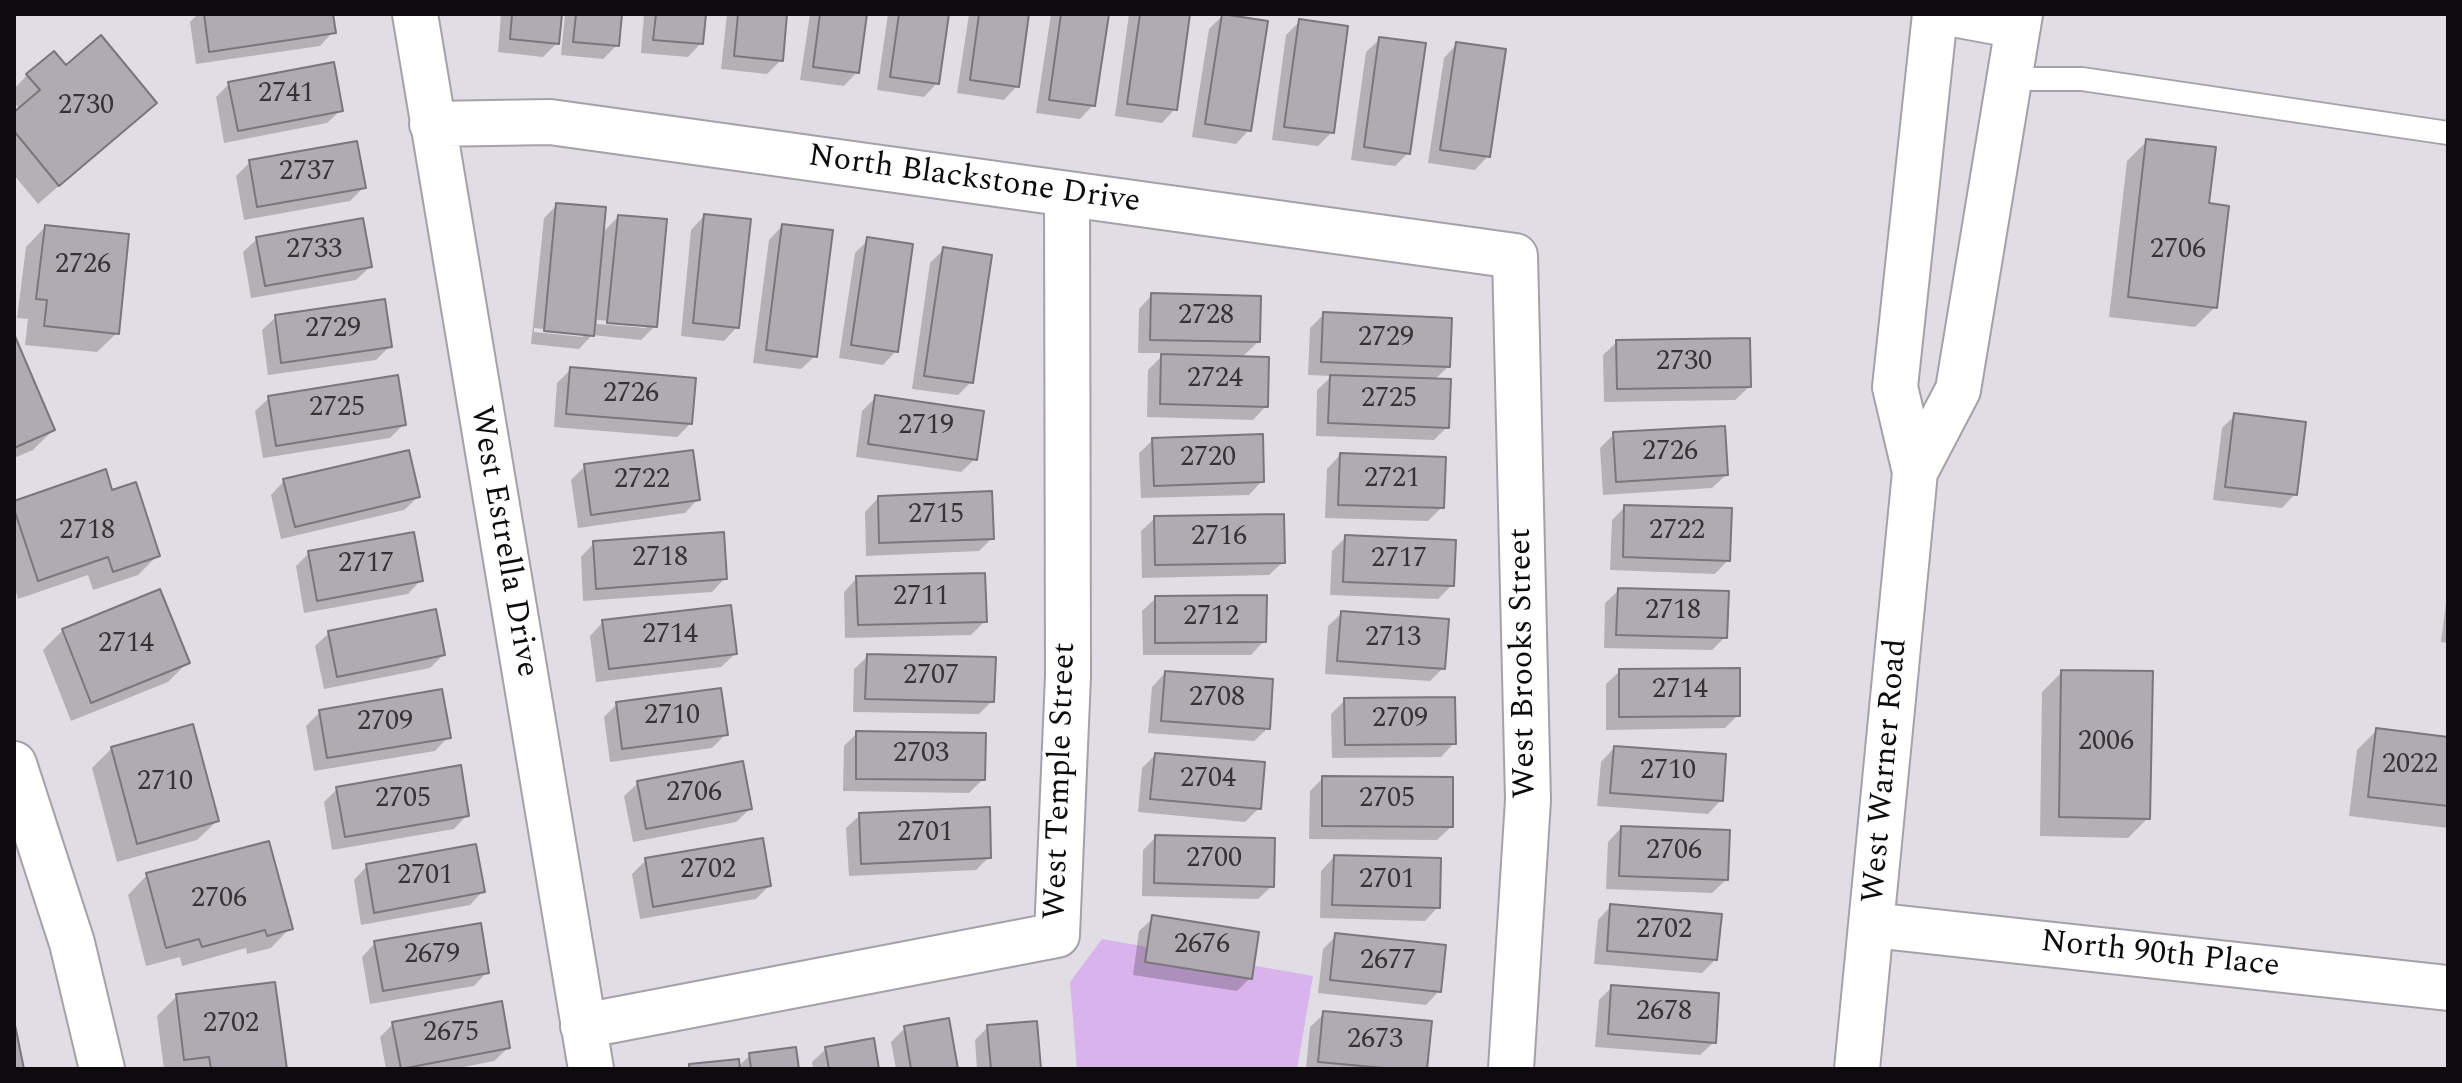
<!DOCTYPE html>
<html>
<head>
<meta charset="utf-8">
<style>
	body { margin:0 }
	#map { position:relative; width:2462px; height:1083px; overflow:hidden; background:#e1dde4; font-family:Spectral,serif }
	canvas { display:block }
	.frame { position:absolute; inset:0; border:16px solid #0d0b0d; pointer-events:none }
</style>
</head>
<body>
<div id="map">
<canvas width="2462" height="1083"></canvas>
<div class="frame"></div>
</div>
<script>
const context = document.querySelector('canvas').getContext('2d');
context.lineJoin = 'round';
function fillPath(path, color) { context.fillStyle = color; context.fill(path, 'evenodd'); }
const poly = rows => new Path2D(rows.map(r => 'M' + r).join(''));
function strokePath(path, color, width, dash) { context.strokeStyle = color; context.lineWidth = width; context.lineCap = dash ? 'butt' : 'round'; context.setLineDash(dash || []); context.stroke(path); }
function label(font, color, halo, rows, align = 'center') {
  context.font = font + ' Spectral,serif'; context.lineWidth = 6; context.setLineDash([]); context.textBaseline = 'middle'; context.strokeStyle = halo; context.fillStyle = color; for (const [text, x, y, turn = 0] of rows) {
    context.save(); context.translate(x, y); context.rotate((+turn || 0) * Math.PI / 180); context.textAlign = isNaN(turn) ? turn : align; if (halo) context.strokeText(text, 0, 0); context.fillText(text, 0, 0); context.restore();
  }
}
const green = poly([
	[1102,939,1313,976,1297,1069,1077,1069,1070,982]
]);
const shadow = poly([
	[198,14,331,14,333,32,320,46,196,64,190,22],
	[501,14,560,14,557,43,543,57,498,52],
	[565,14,620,14,617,45,603,59,561,55],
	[644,14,704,14,701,43,688,57,641,53],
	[727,14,785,14,781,60,767,74,721,69],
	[810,14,865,14,857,72,844,86,800,80],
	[888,14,947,14,937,83,924,97,877,90],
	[969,14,1027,14,1017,86,1004,100,957,93],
	[1051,14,1107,14,1093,105,1080,119,1036,113],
	[1129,14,1188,14,1175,109,1162,123,1115,116],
	[1222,16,1249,130,1236,144,1192,137,1209,29],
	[1300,21,1332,132,1318,146,1272,140,1286,35],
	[1380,39,1408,153,1395,166,1351,160,1366,52],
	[1457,44,1488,156,1475,170,1428,163,1444,58],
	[65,68,154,103,38,204,14,175,14,115,20,110,14,102,14,89,27,75],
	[229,84,341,110,327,123,224,143,216,97],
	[2147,141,2207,205,2215,307,2195,327,2109,317,2127,161],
	[250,162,364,187,350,201,244,220,236,176],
	[557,205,602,233,618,217,655,326,641,340,592,335,579,349,531,344,544,218],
	[597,320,646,324,646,328,597,324],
	[534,328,583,333,583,337,534,332],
	[704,216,737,327,724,341,681,336,691,230],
	[782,226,815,356,801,369,753,363,769,240],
	[45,227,117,333,97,352,25,345,28,319,17,318,26,247],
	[257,239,370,267,356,280,251,298,243,252],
	[868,240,896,351,883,365,839,358,855,253],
	[944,249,971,382,958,395,912,389,930,263],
	[1152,295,1258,342,1241,358,1266,406,1253,420,1147,417,1148,370,1165,353,1138,353,1139,309],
	[1324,314,1448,367,1434,380,1447,427,1434,440,1316,436,1317,390,1332,376,1308,375,1310,328],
	[276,317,390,346,376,360,268,375,262,330],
	[14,339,53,430,33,450,14,458],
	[1617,342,1749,387,1735,400,1604,402,1603,355],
	[571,369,690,424,677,437,554,427,557,383],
	[876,397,975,459,961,472,856,457,862,411],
	[269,398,404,424,390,438,263,458,255,411],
	[2235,415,2295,494,2282,508,2213,500,2222,428],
	[1614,434,1726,475,1712,488,1603,495,1600,448],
	[1153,440,1262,481,1249,495,1141,498,1139,453],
	[1340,455,1442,507,1428,521,1325,518,1327,469],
	[585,466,698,499,685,513,578,528,571,480],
	[284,481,418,497,404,510,281,539,271,495],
	[878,498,992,538,979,551,866,556,865,512],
	[14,503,158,555,138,575,93,590,88,575,18,599,14,586],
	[1625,507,1728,560,1715,574,1610,570,1612,520],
	[1155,518,1283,562,1269,575,1142,578,1141,531],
	[1346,537,1452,585,1438,599,1330,595,1332,551],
	[594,543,725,578,712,592,583,601,581,557],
	[309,553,421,580,408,594,304,613,296,566],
	[857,578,985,621,971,635,845,638,844,592],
	[2448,587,2448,643,2441,642],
	[1619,590,1725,637,1712,650,1604,648,1605,603],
	[1156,598,1264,641,1251,655,1143,655,1142,611],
	[1342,613,1443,668,1430,681,1325,674,1328,626],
	[603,622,735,654,721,667,596,682,590,636],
	[63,630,187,663,168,682,71,721,43,650],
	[329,633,443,655,430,668,324,689,315,646],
	[868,656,992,701,979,714,853,712,854,669],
	[1620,671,1738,715,1725,728,1606,730,1606,684],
	[2062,672,2148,818,2128,838,2040,836,2042,692],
	[1165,673,1268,728,1254,741,1148,733,1152,687],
	[1345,700,1454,743,1441,757,1332,758,1331,714],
	[617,704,726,734,712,748,610,762,604,717],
	[320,712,448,737,435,751,314,771,306,726],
	[2377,730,2445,738,2448,735,2448,828,2349,816,2357,750],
	[857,733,983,779,969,793,843,791,844,746],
	[112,748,217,821,197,840,117,862,92,768],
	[1614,748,1721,800,1708,814,1597,806,1601,762],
	[1155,755,1259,808,1245,822,1138,812,1142,768],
	[1323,778,1451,827,1437,840,1309,839,1310,791],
	[638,783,750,809,736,822,633,842,624,796],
	[337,789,467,815,454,829,332,850,324,802],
	[860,815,989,857,976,870,849,876,846,828],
	[1621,828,1726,880,1712,893,1606,889,1608,842],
	[1156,837,1272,886,1258,899,1142,896,1143,850],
	[1334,857,1438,907,1425,921,1320,918,1321,871],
	[646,860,769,886,756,899,640,919,632,874],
	[367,866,483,891,470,905,361,925,354,880],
	[147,875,290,928,271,948,247,954,246,948,182,966,180,957,146,966,128,895],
	[1611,906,1715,960,1702,973,1594,964,1598,920],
	[1153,918,1250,978,1237,991,1133,975,1139,931],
	[1336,936,1439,991,1426,1005,1318,993,1323,949],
	[375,943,487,972,474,986,370,1004,362,957],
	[1612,987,1714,1042,1700,1055,1595,1047,1599,1000],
	[177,996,285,1069,164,1069,157,1016],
	[1324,1014,1425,1069,1306,1069,1310,1027],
	[393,1024,508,1048,494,1061,454,1069,386,1069,380,1037],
	[988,1027,1039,1069,977,1069,975,1040],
	[905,1028,956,1069,896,1069,891,1042],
	[826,1049,877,1069,813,1069,812,1062],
	[750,1055,797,1069,686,1069,690,1066,738,1067]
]);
const building = poly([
	[204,14,333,14,336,33,209,52,204,14],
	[512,14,562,14,559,44,510,39,512,14],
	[576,14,622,14,619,46,573,42,576,14],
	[656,14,706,14,703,44,653,40,656,14],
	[738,14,787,14,783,61,734,56,738,14],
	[820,14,867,14,859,73,813,67,820,14],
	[899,14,949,14,939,84,890,77,899,14],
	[979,14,1029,14,1019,87,970,80,979,14],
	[1061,14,1109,14,1095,106,1049,100,1061,14],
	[1140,14,1190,14,1177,110,1127,104,1140,14],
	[1222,14,1268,21,1251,131,1205,124,1222,14],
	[1299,19,1348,26,1334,133,1284,127,1299,19],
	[101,35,157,103,59,186,14,131,14,112,40,90,26,74,54,51,66,65,101,35],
	[1379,37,1426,43,1410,154,1364,147,1379,37],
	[1456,42,1506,49,1490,157,1440,150,1456,42],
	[334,62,343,111,238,131,228,82,334,62],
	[2146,139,2216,147,2209,203,2229,206,2217,308,2128,297,2146,139],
	[357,141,366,188,257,207,249,160,357,141],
	[556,203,606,207,594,336,544,331,556,203],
	[704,214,751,219,739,328,693,323,704,214],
	[618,215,667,219,657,327,607,323,618,215],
	[363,218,372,267,265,286,256,237,363,218],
	[782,224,833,230,817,357,766,350,782,224],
	[45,225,129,234,119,334,44,326,47,300,36,299,45,225],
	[867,237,913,244,898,352,851,345,867,237],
	[943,247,992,255,973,383,924,376,943,247],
	[1151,293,1261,296,1260,342,1150,340,1151,293],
	[385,299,392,347,281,363,275,315,385,299],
	[1323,312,1452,318,1450,367,1321,362,1323,312],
	[14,334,55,430,14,448,14,334],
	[1750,338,1751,387,1617,389,1616,340,1750,338],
	[1161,354,1269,357,1268,407,1160,404,1161,354],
	[570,367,696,378,692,424,566,414,570,367],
	[398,375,406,425,276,446,268,396,398,375],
	[1330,375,1451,379,1449,428,1328,423,1330,375],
	[875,395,984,411,977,460,868,444,875,395],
	[2234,413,2306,422,2297,495,2225,487,2234,413],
	[1725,426,1728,475,1616,482,1613,432,1725,426],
	[1263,434,1264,482,1154,486,1152,438,1263,434],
	[409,450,420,497,295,527,283,479,409,450],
	[693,450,700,500,591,515,584,464,693,450],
	[1340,453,1446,457,1444,508,1338,505,1340,453],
	[106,469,112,490,136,482,160,556,113,572,108,557,38,581,14,509,14,501,106,469],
	[992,491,994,539,879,543,878,496,992,491],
	[1624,505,1732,508,1730,561,1623,557,1624,505],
	[1284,514,1285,563,1155,565,1154,516,1284,514],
	[414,532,423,581,317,601,308,551,414,532],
	[724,532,727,579,596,589,593,541,724,532],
	[1345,535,1456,540,1454,586,1343,582,1345,535],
	[985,573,987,622,858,625,856,576,985,573],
	[1618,588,1729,591,1727,638,1616,635,1618,588],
	[160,589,190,663,91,703,62,629,160,589],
	[1267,595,1266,642,1155,643,1155,596,1267,595],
	[731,605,737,654,609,669,602,620,731,605],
	[436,609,445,655,337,677,328,631,436,609],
	[1341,611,1449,619,1445,669,1337,661,1341,611],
	[867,654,996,657,994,702,865,699,867,654],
	[1740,668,1740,716,1619,717,1619,669,1740,668],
	[2061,670,2153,671,2150,819,2059,817,2061,670],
	[1165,671,1273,679,1270,729,1161,721,1165,671],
	[721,688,728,735,622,749,616,702,721,688],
	[442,689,451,738,327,758,319,710,442,689],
	[1455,697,1456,744,1345,745,1344,698,1455,697],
	[193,724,219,821,137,844,111,747,193,724],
	[2376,728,2448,737,2448,806,2368,797,2376,728],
	[856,731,986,733,985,780,856,779,856,731],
	[1614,746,1726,754,1723,801,1610,793,1614,746],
	[1155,753,1265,762,1261,809,1150,799,1155,753],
	[743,761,752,809,646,829,637,781,743,761],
	[461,765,469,816,345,837,336,787,461,765],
	[1322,776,1453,777,1453,827,1322,826,1322,776],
	[990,807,991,858,861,864,859,813,990,807],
	[1621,826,1730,830,1728,880,1619,876,1621,826],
	[1155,835,1275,838,1274,887,1154,883,1155,835],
	[763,838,771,886,653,907,645,858,763,838],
	[269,841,293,929,267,936,265,930,202,947,199,939,166,948,146,873,269,841],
	[476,844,485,892,374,913,366,864,476,844],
	[1334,855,1441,858,1440,908,1332,905,1334,855],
	[1610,904,1722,914,1717,960,1607,951,1610,904],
	[1152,915,1259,932,1252,979,1145,962,1152,915],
	[481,923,489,973,383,991,374,941,481,923],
	[1335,933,1446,945,1441,992,1330,980,1335,933],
	[275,982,287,1069,211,1069,209,1057,184,1060,176,994,275,982],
	[1611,985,1719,993,1716,1043,1608,1034,1611,985],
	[502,1001,510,1048,401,1069,392,1022,502,1001],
	[1323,1011,1432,1021,1427,1069,1395,1069,1318,1062,1323,1011],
	[949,1018,958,1069,911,1069,904,1026,949,1018],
	[14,1020,24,1069,14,1069,14,1020],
	[1037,1021,1041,1069,991,1069,987,1025,1037,1021],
	[874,1038,879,1069,829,1069,825,1047,874,1038],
	[796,1047,799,1069,751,1069,749,1053,796,1047],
	[739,1059,740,1069,689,1069,689,1064,739,1059]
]);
const service = poly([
	[2009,79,2082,79,2448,133]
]);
const minor = poly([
	[415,14,591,1069],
	[1953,14,2018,26],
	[432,124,550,122,1515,256,1528,800,1511,1069],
	[14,764,72,943,102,1069],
	[1872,925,2448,988],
	[583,1026,1057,935,1068,676,1067,194]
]);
const secondary = poly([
	[1915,472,1958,390,2020,14],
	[1857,1069,1915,472,1895,387,1935,14]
]);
const numberNames = [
	["2741",286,96],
	["2730",86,108],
	["2737",307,174],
	["2733",314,252],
	["2706",2178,252],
	["2726",83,267],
	["2728",1206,318],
	["2729",333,331],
	["2729",1386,340],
	["2730",1684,364],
	["2724",1215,381],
	["2726",631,396],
	["2725",1389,401],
	["2725",337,410],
	["2719",926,428],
	["2726",1670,454],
	["2720",1208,460],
	["2721",1392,481],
	["2722",642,482],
	["2715",936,517],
	["2718",87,533],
	["2722",1677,533],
	["2716",1219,539],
	["2718",660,560],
	["2717",1399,561],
	["2717",366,566],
	["2711",921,599],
	["2718",1673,613],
	["2712",1211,619],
	["2714",670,637],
	["2713",1393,640],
	["2714",126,646],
	["2707",931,678],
	["2714",1680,692],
	["2708",1217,700],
	["2710",672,718],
	["2709",1400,721],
	["2709",385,724],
	["2006",2106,744],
	["2703",921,756],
	["2022",2410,767],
	["2710",1668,773],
	["2704",1208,781],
	["2710",165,784],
	["2706",694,795],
	["2705",403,801],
	["2705",1387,801],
	["2701",925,835],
	["2706",1674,853],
	["2700",1214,861],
	["2702",708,872],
	["2701",425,878],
	["2701",1387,882],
	["2706",219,901],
	["2702",1664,932],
	["2676",1202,947],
	["2679",432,957],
	["2677",1388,963],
	["2678",1664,1014],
	["2702",231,1026],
	["2675",451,1035],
	["2673",1375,1042]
];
const streetNames = [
	["North Blackstone Drive",974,181,8],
	["West Estrella Drive",502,542,80],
	["West Brooks Street",1525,663,-91],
	["West Warner Road",1887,771,-85],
	["West Temple Street",1062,781,-88],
	["North 90th Place",2160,956,6]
];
fillPath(green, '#d9b3eb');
fillPath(shadow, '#0003');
fillPath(building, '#b0abb2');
strokePath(building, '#7a767c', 2);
strokePath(service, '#a5a1a8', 26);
strokePath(minor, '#a5a1a8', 48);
strokePath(secondary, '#a5a1a8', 48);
strokePath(service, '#fff', 22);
strokePath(minor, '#fff', 44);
strokePath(secondary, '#fff', 44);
label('28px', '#363336', null, numberNames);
label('32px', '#0d0b0d', '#fff', streetNames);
</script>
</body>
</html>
